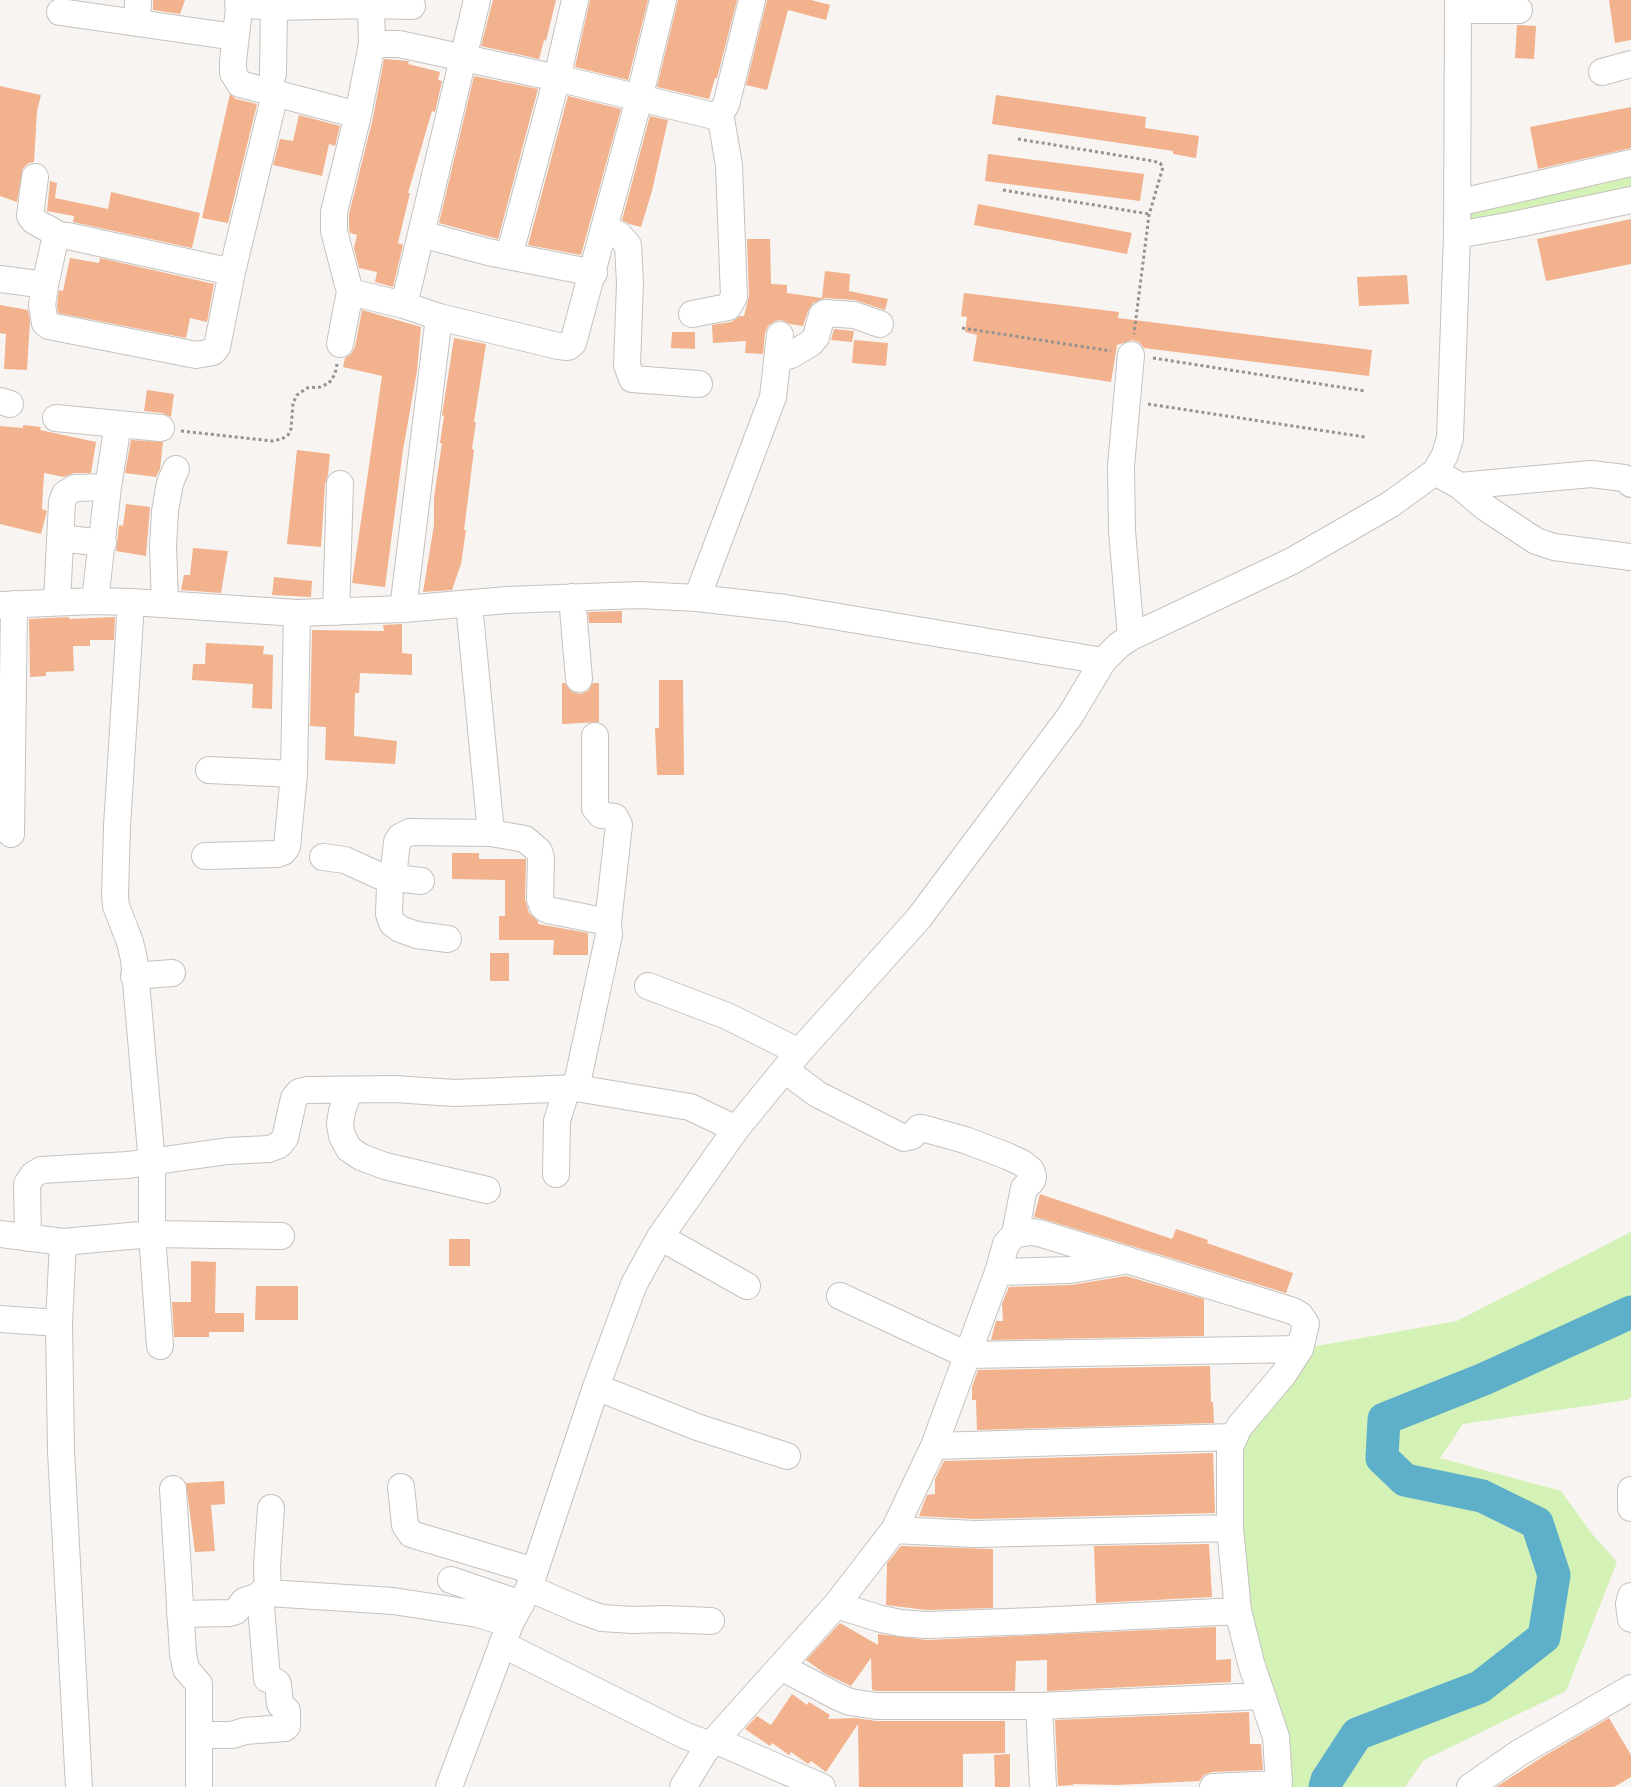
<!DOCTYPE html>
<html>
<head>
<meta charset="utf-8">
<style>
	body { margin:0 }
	canvas { display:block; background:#f8f4f1 }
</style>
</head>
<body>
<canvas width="1631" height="1787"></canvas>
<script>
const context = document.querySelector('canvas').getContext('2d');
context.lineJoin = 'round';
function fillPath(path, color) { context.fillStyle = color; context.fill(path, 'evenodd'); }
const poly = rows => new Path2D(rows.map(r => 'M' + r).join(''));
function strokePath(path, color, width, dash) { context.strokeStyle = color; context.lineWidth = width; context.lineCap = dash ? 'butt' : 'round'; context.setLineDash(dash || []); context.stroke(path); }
const green = poly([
	[1631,163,1631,200,1457,235,1457,203],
	[1631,1232,1631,1397,1627,1400,1463,1424,1440,1458,1561,1491,1593,1535,1617,1562,1566,1691,1424,1760,1405,1787,1278,1787,1238,1611,1239,1427,1300,1349,1457,1321]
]);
const river = poly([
	[1325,1787,1327,1780,1357,1734,1480,1687,1544,1637,1554,1575,1537,1523,1482,1496,1405,1480,1382,1458,1384,1419,1484,1379,1631,1312]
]);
const building = poly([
	[153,0,185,0,180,14,153,10],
	[493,0,556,0,546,41,544,40,539,59,481,46],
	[590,0,648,0,628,80,575,67],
	[678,0,737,0,717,78,715,78,709,99,657,87],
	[767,0,811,0,830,5,826,20,788,10,767,90,746,85],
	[1609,0,1631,0,1631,40,1615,43],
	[1517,25,1536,26,1534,59,1515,58],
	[384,59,409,61,408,64,440,72,438,80,442,81,435,112,432,111,408,193,410,193,398,243,403,245,393,287,375,282,377,272,359,268,354,248,357,235,350,233,349,229,349,214,373,118],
	[474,76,538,89,498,239,439,223],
	[0,86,41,95,37,111,34,162,29,163,23,168,17,202,0,196],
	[230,94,236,99,257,104,228,223,202,218],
	[996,95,1146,117,1145,128,1199,136,1196,158,1173,154,1173,151,992,124],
	[568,96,621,109,581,255,528,245],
	[1631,107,1631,148,1538,169,1530,127],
	[299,115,340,126,335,146,329,144,322,176,273,165,280,139,293,141],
	[650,116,668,120,652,191,641,227,629,224,622,220],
	[988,154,1144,174,1140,201,985,181],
	[50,181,57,183,55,198,108,209,111,192,200,213,192,248,73,222,74,216,47,211],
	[978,204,1132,233,1127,254,974,225],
	[1631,219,1631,264,1546,281,1537,239],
	[747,239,770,239,771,284,787,285,787,293,822,298,825,271,850,274,849,291,888,299,885,310,855,300,825,298,813,303,808,311,803,326,790,324,781,320,775,321,768,326,765,333,763,354,745,353,746,341,713,343,712,325,731,322,740,316,744,316,749,296],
	[70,258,99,263,100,258,214,284,207,322,190,318,186,338,58,313,57,305,59,290,63,291],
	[1407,275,1409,304,1359,306,1357,277],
	[964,293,1119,312,1118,318,1372,350,1369,376,1144,348,1139,342,1132,340,1117,345,1111,382,973,361,977,335,965,332,967,317,961,316],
	[0,305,28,310,30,321,27,370,4,369,6,334,0,333],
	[362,310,421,327,417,371,403,450,385,587,352,583,382,376,343,367,345,358,351,354,355,347],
	[834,329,854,331,852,342,831,340],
	[672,332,695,332,695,349,671,348],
	[454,338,486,344,474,422,476,422,472,449,474,450,464,530,466,530,461,564,452,590,423,592,434,525,434,498,442,443,440,443,444,416,442,415],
	[854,340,888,343,886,366,852,363],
	[147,390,174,394,171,417,162,413,144,411],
	[23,425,41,427,40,430,96,442,91,473,74,473,64,477,44,473,42,509,47,511,41,534,0,524,0,426,23,428],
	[131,440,163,442,160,469,156,477,125,473],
	[297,450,330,454,328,475,325,484,321,547,287,544],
	[126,504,150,507,146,556,116,551,119,525,123,526],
	[193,548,228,551,221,593,181,590,184,575,190,575],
	[274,577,312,581,311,597,272,595],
	[622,611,622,623,589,623,588,612],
	[69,617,69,619,115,617,114,640,90,640,90,646,73,646,74,671,46,672,46,676,30,677,29,619],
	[402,624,402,653,412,654,412,675,360,673,359,693,355,693,354,736,397,741,395,764,325,760,326,727,310,726,312,630,384,631,383,625],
	[206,643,264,646,263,654,273,655,272,709,252,708,253,684,192,680,193,664,205,664],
	[659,680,683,680,684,775,657,775,655,728,659,728],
	[562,683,565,683,572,692,580,694,588,691,593,683,599,683,599,722,562,724],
	[452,853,479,853,479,859,526,859,525,899,529,913,538,921,538,924,588,933,588,955,553,955,554,940,499,940,499,916,505,916,505,880,452,879],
	[490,953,509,953,509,981,490,981],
	[1040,1194,1172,1239,1176,1229,1208,1240,1207,1243,1293,1273,1286,1293,1043,1219,1034,1217],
	[449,1239,470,1239,470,1266,449,1266],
	[191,1261,216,1262,215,1313,244,1313,244,1332,209,1332,209,1337,174,1337,172,1302,191,1302],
	[1126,1276,1204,1299,1204,1336,991,1340,996,1321,1003,1321,1002,1304,1009,1287,1071,1285],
	[256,1286,298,1286,298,1320,255,1320],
	[1210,1366,1211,1402,1213,1402,1214,1423,977,1430,976,1400,972,1400,972,1387,978,1370],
	[1213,1453,1215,1513,975,1519,919,1516,927,1495,935,1494,935,1479,944,1461],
	[224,1481,225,1504,211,1505,215,1551,195,1552,186,1483],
	[1209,1544,1212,1597,1096,1603,1094,1546],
	[901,1546,993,1549,993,1608,926,1610,886,1605,887,1563],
	[840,1623,878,1645,878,1634,927,1640,1216,1627,1216,1660,1231,1659,1231,1682,1047,1691,1047,1660,1016,1661,1015,1691,877,1691,872,1690,871,1658,851,1686,824,1673,806,1660],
	[792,1694,807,1705,809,1702,830,1715,828,1719,856,1718,876,1721,1005,1721,1005,1753,963,1754,963,1787,859,1787,858,1724,826,1772,811,1761,808,1764,791,1752,789,1755,772,1743,770,1746,745,1729,757,1716,771,1725],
	[1249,1712,1250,1744,1261,1744,1263,1770,1212,1772,1204,1775,1199,1781,1117,1785,1073,1784,1073,1785,1058,1786,1055,1720],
	[1609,1718,1631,1755,1631,1777,1614,1787,1496,1787,1544,1756],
	[1010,1754,1010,1787,995,1787,994,1755]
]);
const path = poly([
	[1018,139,1153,161,1160,163,1163,167,1149,215,1134,334],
	[1003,190,1149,214],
	[962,328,1111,351],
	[1153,358,1365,391],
	[1148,404,1365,437],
	[181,431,272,441,282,439,288,435,291,429,293,403,297,395,307,388,320,387,329,383,335,374,337,364]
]);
const minor = poly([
	[240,0,233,61,233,73,240,84,358,115],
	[238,4,274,7,371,5,372,44],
	[371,5,412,6],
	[1458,10,1519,10],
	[60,12,235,37],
	[137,23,138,0],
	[1602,72,1631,64],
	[273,74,274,7],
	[35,177,30,216,34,221,61,236],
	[1457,203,1631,163],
	[605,228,619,235,628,245,630,283,627,365,632,379,699,384],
	[421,234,488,252,594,273],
	[1457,235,1513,225,1631,200],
	[509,256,557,78,575,0],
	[232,272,68,236,61,236,58,238,54,244,45,285,42,305,45,323,49,326,196,355,213,352,217,347,232,272,275,94],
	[0,279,45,285],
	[350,292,404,305,439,317,558,346,568,347,573,343,639,99,663,0],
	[404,305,477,0],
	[692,314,728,307,734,297,729,165,720,113],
	[340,344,350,292,334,231,334,212,358,115,372,44,399,44,557,78,714,116,720,113,726,105,752,0],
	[1131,355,1121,466,1122,531,1131,637],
	[777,359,791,355,811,343,816,337,822,315,825,313,854,315,880,324],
	[0,401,10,404],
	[56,418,118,424],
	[1435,472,1460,486,1591,474,1624,478,1631,484],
	[1460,486,1486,508,1536,541,1554,547,1631,557],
	[60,538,103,543],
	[572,597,579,679],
	[697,598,773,397,780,335],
	[95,601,108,487,118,424,161,428],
	[57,602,62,502,65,494,75,488,108,487],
	[165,604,163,546,165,511,170,483,176,469],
	[469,604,491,833,525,839,539,851,541,858,540,899,543,907,548,910,608,922,609,935,576,1088],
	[0,605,95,601,131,602,297,613,403,609,507,600,639,595,697,598,785,608,1103,661],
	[403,609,439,317],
	[336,612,340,484],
	[595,736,595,808,601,815,615,817,619,825,608,922],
	[209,770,294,774],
	[11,834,14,604],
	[205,856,277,854,283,852,287,847,294,774,297,613],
	[323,857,345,860,380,876,421,881],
	[448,939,417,935,400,929,392,923,389,914,390,886,393,877,397,842,400,837,410,832,491,833],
	[134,976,172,973],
	[648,986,727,1016,799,1052],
	[785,1070,817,1094,904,1138,912,1136,919,1128,922,1128,965,1140,1007,1156,1022,1163,1031,1170,1033,1176,1032,1181,1024,1188,1015,1234],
	[349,1091,342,1111,340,1124,342,1136,349,1149,361,1157,385,1166,487,1190],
	[556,1174,557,1121,567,1088],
	[0,1234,63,1242,152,1234,152,1163,134,959,130,942,116,906,115,896,117,826,131,602],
	[660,1237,747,1286],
	[28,1238,27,1184,33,1175,41,1170,128,1165,228,1151,269,1149,279,1145,285,1138,294,1098,299,1092,307,1090,394,1089,455,1093,576,1088,690,1107,736,1129],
	[63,1242,59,1323,61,1451,79,1787],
	[998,1272,1070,1270,1123,1261],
	[840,1296,967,1355,1300,1349],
	[0,1319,59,1323],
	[160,1346,152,1234,281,1236],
	[596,1387,697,1427,787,1456],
	[934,1446,1233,1437],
	[401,1487,405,1525,411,1534,534,1571],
	[173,1489,183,1654,186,1669,199,1684,199,1787],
	[1631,1490,1631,1508],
	[894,1530,975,1534,1230,1528],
	[451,1580,521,1604],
	[529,1588,582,1611,602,1618,633,1620,665,1619,711,1621],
	[268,1593,267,1566,271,1508],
	[1631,1596,1629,1604,1631,1619],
	[836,1605,881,1619,901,1623,926,1625,1035,1621,1238,1611],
	[180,1614,230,1613,236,1611,244,1601,268,1593,393,1601,478,1614,510,1624],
	[502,1644,684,1735,710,1745],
	[781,1667,838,1697,850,1702,876,1706,1039,1706,1262,1696],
	[1039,1706,1043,1787],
	[200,1735,232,1735,245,1731,285,1728,287,1726,287,1711,280,1704,278,1684,275,1681,267,1679,260,1594],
	[715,1740,822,1787],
	[449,1787,510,1624,529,1588,596,1387,634,1284,660,1237,736,1129,799,1052,919,918,1070,716,1103,661,1119,645,1131,637,1292,561,1391,504,1435,472,1445,455,1450,438,1457,235,1458,0],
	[683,1787,705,1751,836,1605,894,1530,934,1446,998,1272,1006,1244,1015,1234,1030,1232,1039,1233,1293,1311,1300,1315,1306,1324,1300,1349,1283,1375,1239,1427,1230,1447,1230,1528,1238,1611,1251,1663,1276,1737,1279,1784,1213,1787],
	[1470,1787,1519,1753,1631,1688]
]);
fillPath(green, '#d4f2b6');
strokePath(river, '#5dafca', 33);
fillPath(building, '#f1b28d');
strokePath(minor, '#c5c2bf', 28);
strokePath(path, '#959290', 3, [3, 3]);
strokePath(minor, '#fff', 26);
</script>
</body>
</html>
